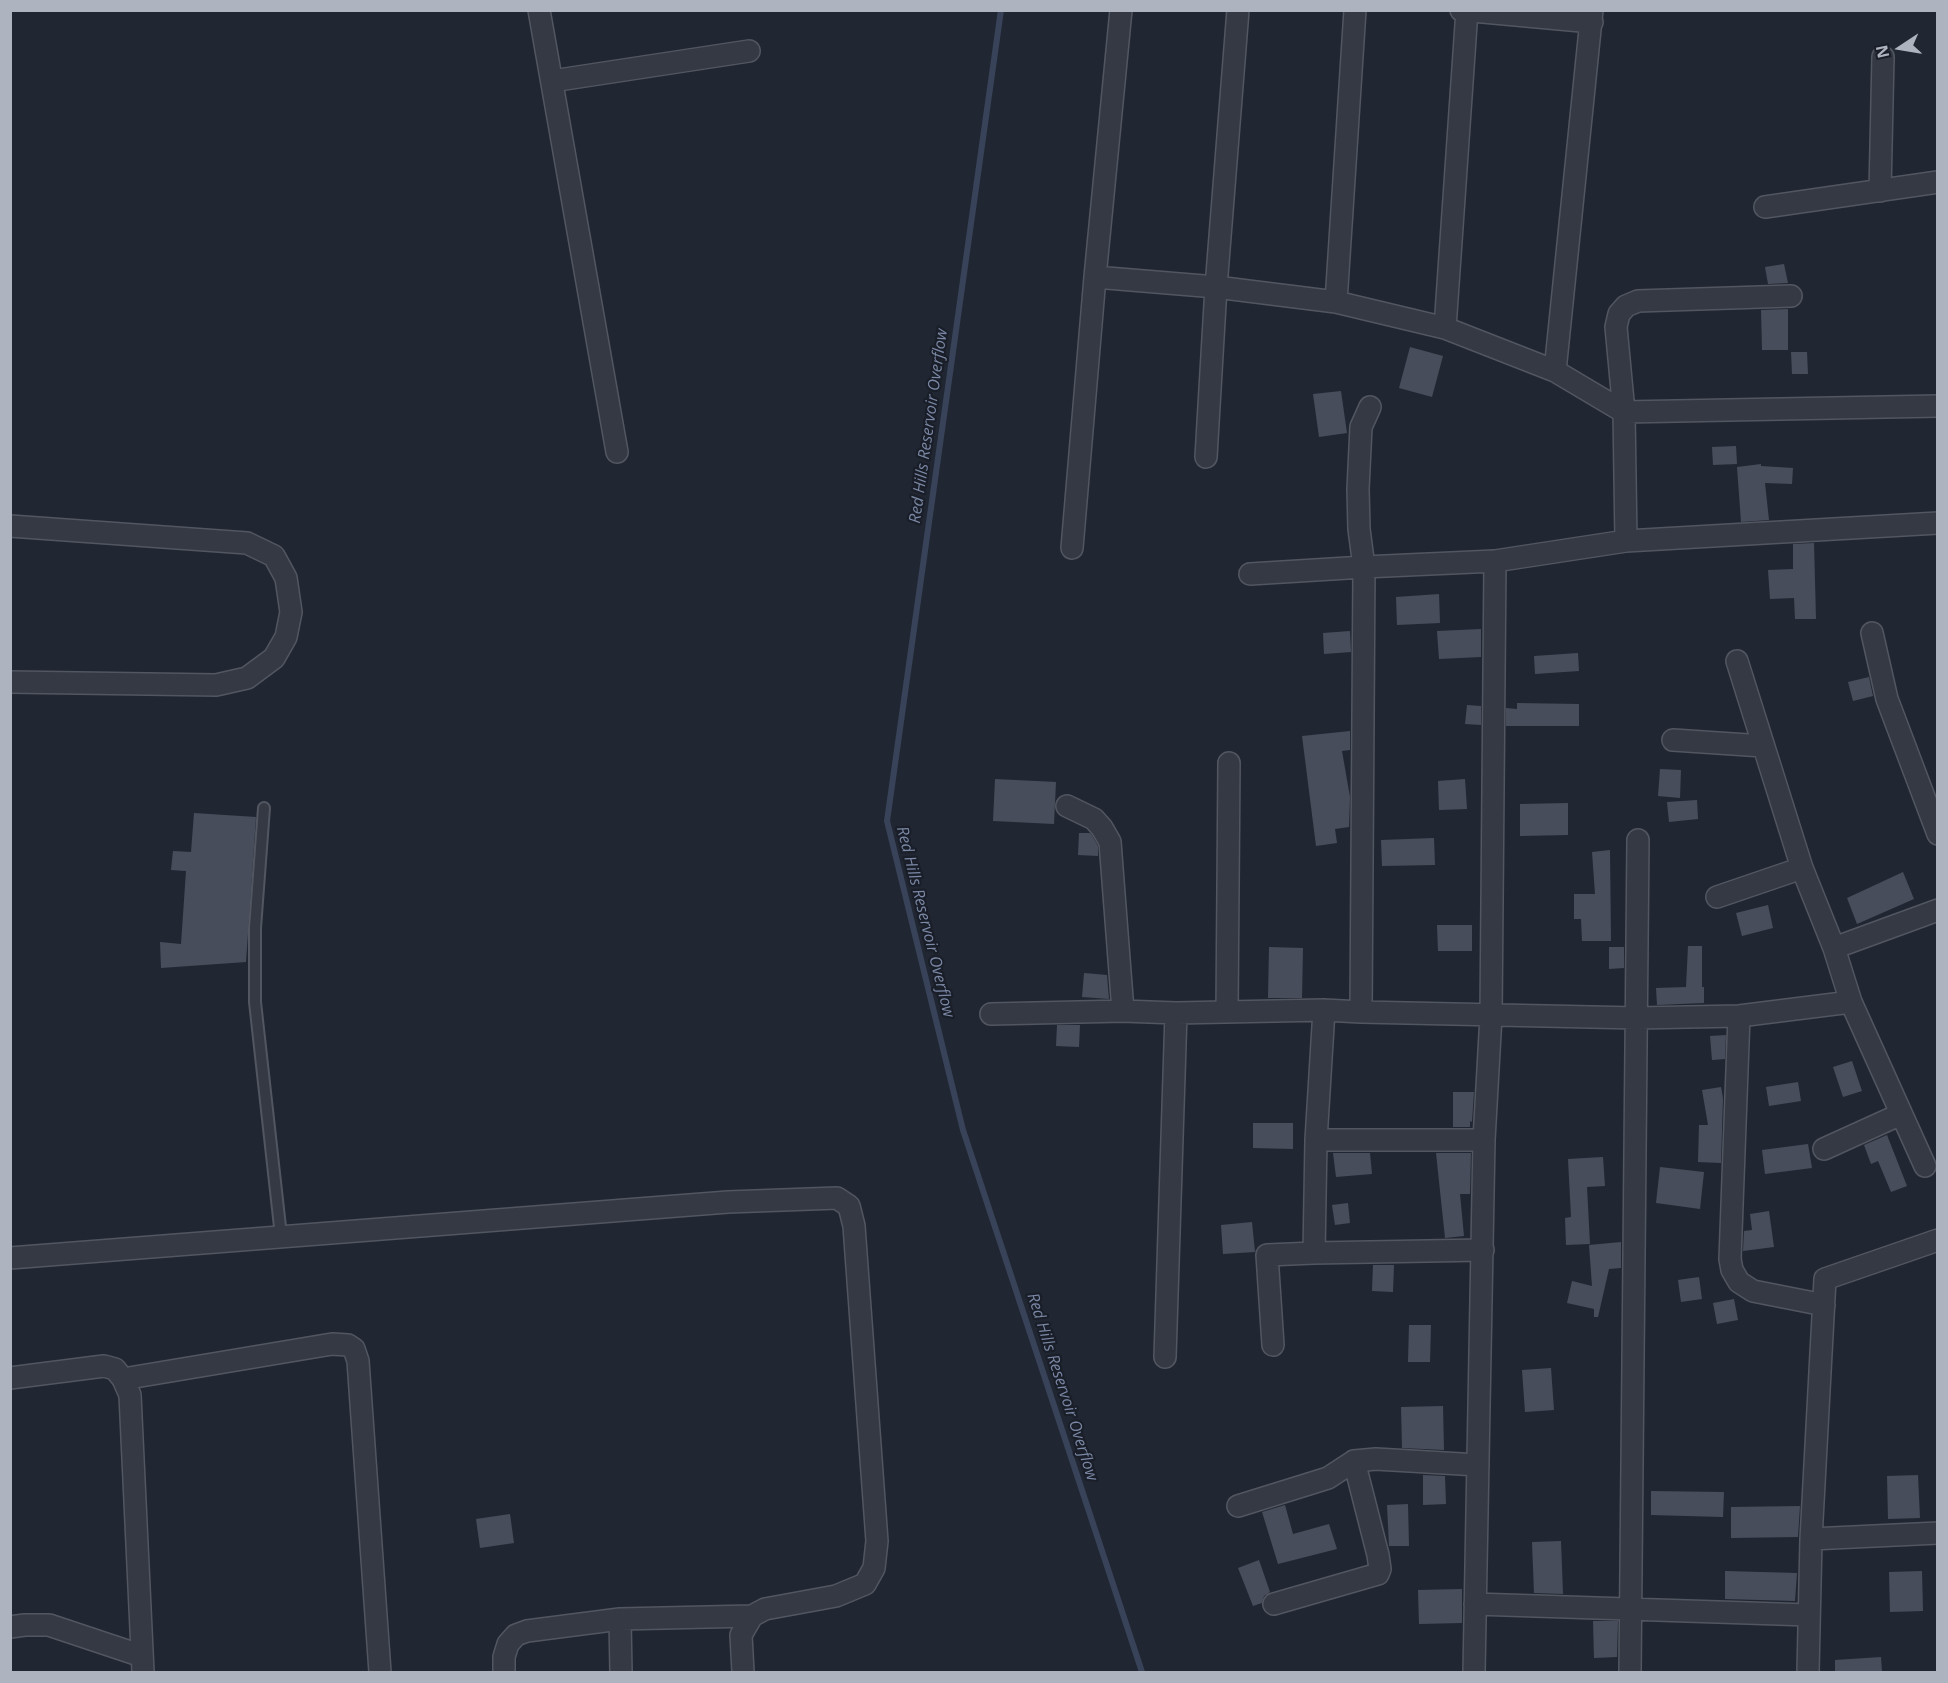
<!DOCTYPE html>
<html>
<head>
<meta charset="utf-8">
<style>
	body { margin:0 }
	#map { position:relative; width:1948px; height:1683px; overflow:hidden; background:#212732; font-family:"Open Sans",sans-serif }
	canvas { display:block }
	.frame { position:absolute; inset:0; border:12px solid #aeb3c0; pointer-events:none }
	.north { position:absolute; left:1870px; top:18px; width:60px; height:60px; -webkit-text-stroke:4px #1a1e28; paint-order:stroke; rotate:258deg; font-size:16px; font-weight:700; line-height:24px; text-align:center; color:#aeb3c0 }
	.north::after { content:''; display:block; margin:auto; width:21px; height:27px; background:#aeb3c0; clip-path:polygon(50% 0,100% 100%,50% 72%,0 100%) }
</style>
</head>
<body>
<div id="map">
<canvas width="1948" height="1683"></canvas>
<div class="frame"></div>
<div class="north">N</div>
</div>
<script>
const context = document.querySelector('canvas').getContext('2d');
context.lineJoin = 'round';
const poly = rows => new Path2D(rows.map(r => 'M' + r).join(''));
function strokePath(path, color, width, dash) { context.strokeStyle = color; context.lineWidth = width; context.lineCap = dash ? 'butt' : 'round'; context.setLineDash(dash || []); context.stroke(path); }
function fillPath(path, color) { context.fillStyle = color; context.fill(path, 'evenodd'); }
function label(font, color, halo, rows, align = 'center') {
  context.font = font + ' "Open Sans",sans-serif'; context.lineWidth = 4.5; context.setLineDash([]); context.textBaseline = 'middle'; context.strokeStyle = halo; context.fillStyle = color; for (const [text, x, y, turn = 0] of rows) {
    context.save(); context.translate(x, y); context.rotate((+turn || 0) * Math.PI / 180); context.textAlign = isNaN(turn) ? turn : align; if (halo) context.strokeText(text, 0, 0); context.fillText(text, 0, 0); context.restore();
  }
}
const stream = poly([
	[1001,10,887,821,963,1130,1142,1672]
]);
const building = poly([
	[1784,264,1788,283,1768,284,1765,267],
	[1788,309,1788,350,1762,350,1761,310],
	[1410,347,1443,356,1432,397,1399,388],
	[1791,352,1807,352,1808,374,1792,374],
	[1341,391,1347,433,1319,437,1313,394],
	[1736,446,1737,464,1713,465,1712,447],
	[1761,464,1761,466,1793,468,1792,484,1765,483,1769,520,1741,522,1737,467],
	[1814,543,1816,619,1795,619,1794,598,1770,599,1768,570,1793,569,1793,544],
	[1439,594,1440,623,1397,625,1396,597],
	[1481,629,1481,657,1439,659,1437,631],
	[1350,631,1351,652,1324,654,1323,633],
	[1578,653,1579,671,1535,674,1534,656],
	[1869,677,1873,696,1853,701,1848,682],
	[1517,703,1579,704,1579,726,1506,726,1506,708,1517,709],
	[1467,705,1481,706,1481,725,1465,724],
	[1350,731,1350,750,1342,751,1350,797,1349,827,1335,829,1337,843,1316,846,1302,736],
	[1660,769,1681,770,1680,798,1658,796],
	[995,779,1056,782,1054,824,993,821],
	[1465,779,1467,809,1439,810,1438,781],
	[1697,800,1698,819,1669,822,1667,802],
	[1568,803,1568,835,1520,836,1520,804],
	[194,813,256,817,246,962,161,968,160,942,181,944,186,871,171,870,173,851,191,852],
	[1079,833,1090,833,1092,835,1098,846,1098,856,1078,855],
	[1434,838,1435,865,1382,866,1381,840],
	[1610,850,1611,941,1582,941,1581,919,1574,919,1574,894,1595,894,1592,852],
	[1903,872,1914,899,1857,924,1847,898],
	[1768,905,1773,928,1742,936,1736,913],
	[1437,925,1472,925,1472,951,1438,951],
	[1688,946,1702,946,1702,987,1704,987,1704,1003,1657,1005,1656,988,1686,987],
	[1269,947,1303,948,1302,998,1268,998],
	[1609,947,1624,947,1624,968,1609,969],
	[1084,973,1107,975,1109,999,1082,997],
	[1057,1025,1080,1025,1079,1047,1056,1046],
	[1726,1035,1725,1059,1712,1060,1710,1036],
	[1852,1061,1862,1091,1843,1097,1833,1067],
	[1798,1082,1801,1101,1769,1106,1766,1087],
	[1721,1087,1723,1098,1721,1163,1698,1162,1699,1125,1708,1125,1702,1090],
	[1453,1092,1474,1092,1472,1122,1470,1121,1470,1127,1453,1127],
	[1253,1123,1293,1123,1293,1149,1253,1148],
	[1887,1135,1907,1186,1891,1192,1878,1161,1871,1164,1864,1145],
	[1808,1144,1812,1168,1765,1174,1762,1150],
	[1333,1153,1370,1153,1372,1174,1336,1177],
	[1436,1153,1471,1153,1470,1194,1460,1194,1464,1236,1445,1238],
	[1603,1157,1605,1186,1587,1187,1590,1244,1566,1245,1565,1218,1571,1217,1568,1159],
	[1660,1167,1704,1172,1700,1209,1656,1203],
	[1348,1203,1350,1223,1335,1225,1332,1205],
	[1769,1211,1774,1247,1743,1251,1744,1231,1752,1230,1750,1214],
	[1252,1222,1255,1252,1223,1254,1221,1225],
	[1621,1242,1621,1268,1609,1269,1598,1317,1594,1317,1594,1309,1567,1303,1572,1281,1592,1286,1589,1245],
	[1373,1265,1394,1265,1393,1292,1372,1291],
	[1699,1277,1702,1299,1681,1302,1678,1280],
	[1734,1299,1738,1320,1717,1324,1713,1303],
	[1409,1325,1431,1325,1430,1362,1408,1362],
	[1551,1368,1554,1410,1525,1412,1522,1370],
	[1443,1406,1444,1450,1402,1448,1401,1407],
	[1423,1475,1445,1476,1446,1504,1423,1505],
	[1918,1475,1920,1518,1888,1519,1887,1476],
	[1651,1491,1724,1492,1723,1517,1651,1515],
	[1408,1504,1409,1546,1389,1546,1387,1505],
	[1285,1505,1293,1534,1329,1524,1337,1549,1278,1564,1262,1512],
	[1800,1506,1798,1537,1731,1538,1731,1507],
	[510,1514,514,1543,480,1548,476,1519],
	[1561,1541,1563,1594,1534,1593,1532,1542],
	[1259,1560,1270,1592,1264,1596,1262,1603,1253,1606,1238,1568],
	[1725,1571,1797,1573,1795,1601,1725,1599],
	[1922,1571,1923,1611,1890,1612,1889,1572],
	[1462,1589,1462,1623,1419,1624,1418,1590],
	[1593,1621,1618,1621,1617,1657,1594,1658],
	[1881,1657,1882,1672,1835,1672,1835,1660]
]);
const service = poly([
	[264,808,255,928,255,1002,281,1236]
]);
const minor = poly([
	[539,10,617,452],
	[1121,10,1095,277,1216,287,1336,302,1445,328,1555,371,1624,412,1938,406],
	[1461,10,1592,22],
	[552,81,749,51],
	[1880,191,1883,57],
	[1765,207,1938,182],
	[1336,302,1355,10],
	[1445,328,1467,10],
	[1555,371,1592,10],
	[1206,457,1216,287,1238,10],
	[10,526,247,543,274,556,286,578,291,612,286,637,274,658,247,678,216,685,10,682],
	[1626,541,1624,412,1616,327,1619,314,1626,306,1638,301,1791,296],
	[1072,548,1095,277],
	[1250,574,1364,567,1359,529,1358,489,1361,427,1370,407],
	[1872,633,1887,699,1938,834],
	[1737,661,1802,868,1834,948,1851,1002,1925,1166],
	[1673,740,1763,746],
	[1067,806,1094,819,1102,828,1110,842,1123,1011],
	[1717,897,1802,868],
	[1834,948,1938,910],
	[1851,1002,1739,1016,1637,1018,1361,1012,1364,567,1495,561,1626,541,1938,523],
	[1324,1010,1316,1140,1314,1253,1483,1250],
	[1227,1012,1229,763],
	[991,1014,1123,1011,1176,1013,1324,1010,1361,1012],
	[1739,1016,1730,1259,1732,1270,1739,1282,1753,1291,1824,1305],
	[1316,1140,1484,1140],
	[1824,1149,1901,1114],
	[10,1258,728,1202,837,1198,849,1206,854,1226,877,1541,874,1568,865,1584,836,1596,765,1609,752,1616,741,1635,743,1672],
	[1273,1345,1267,1255,1314,1253],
	[1165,1357,1176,1013],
	[10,1378,104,1366,115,1369,123,1379,130,1395,143,1672],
	[123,1379,332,1344,348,1345,354,1349,358,1361,380,1672],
	[1238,1506,1328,1478,1354,1461,1376,1459,1478,1465],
	[1811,1539,1938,1533],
	[1274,1604,1378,1574,1380,1569,1378,1555,1354,1461],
	[1475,1604,1809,1615],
	[10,1627,25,1625,49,1625,142,1656],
	[504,1672,504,1657,508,1644,516,1635,527,1631,620,1619],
	[621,1672,620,1619,752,1616],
	[1474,1672,1484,1140,1491,1016,1495,561],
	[1630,1672,1638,840],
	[1808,1672,1811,1539,1825,1279,1938,1240]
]);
const waterNames = [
	["Red Hills Reservoir Overflow",929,426,-82],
	["Red Hills Reservoir Overflow",925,922,76],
	["Red Hills Reservoir Overflow",1062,1387,72]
];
strokePath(stream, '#38435a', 6);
fillPath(building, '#484d5c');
strokePath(service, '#525661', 14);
strokePath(minor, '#525661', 24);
strokePath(service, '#343943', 10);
strokePath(minor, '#343943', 21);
label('italic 16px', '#7a88a5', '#1a1e28', waterNames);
</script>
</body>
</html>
